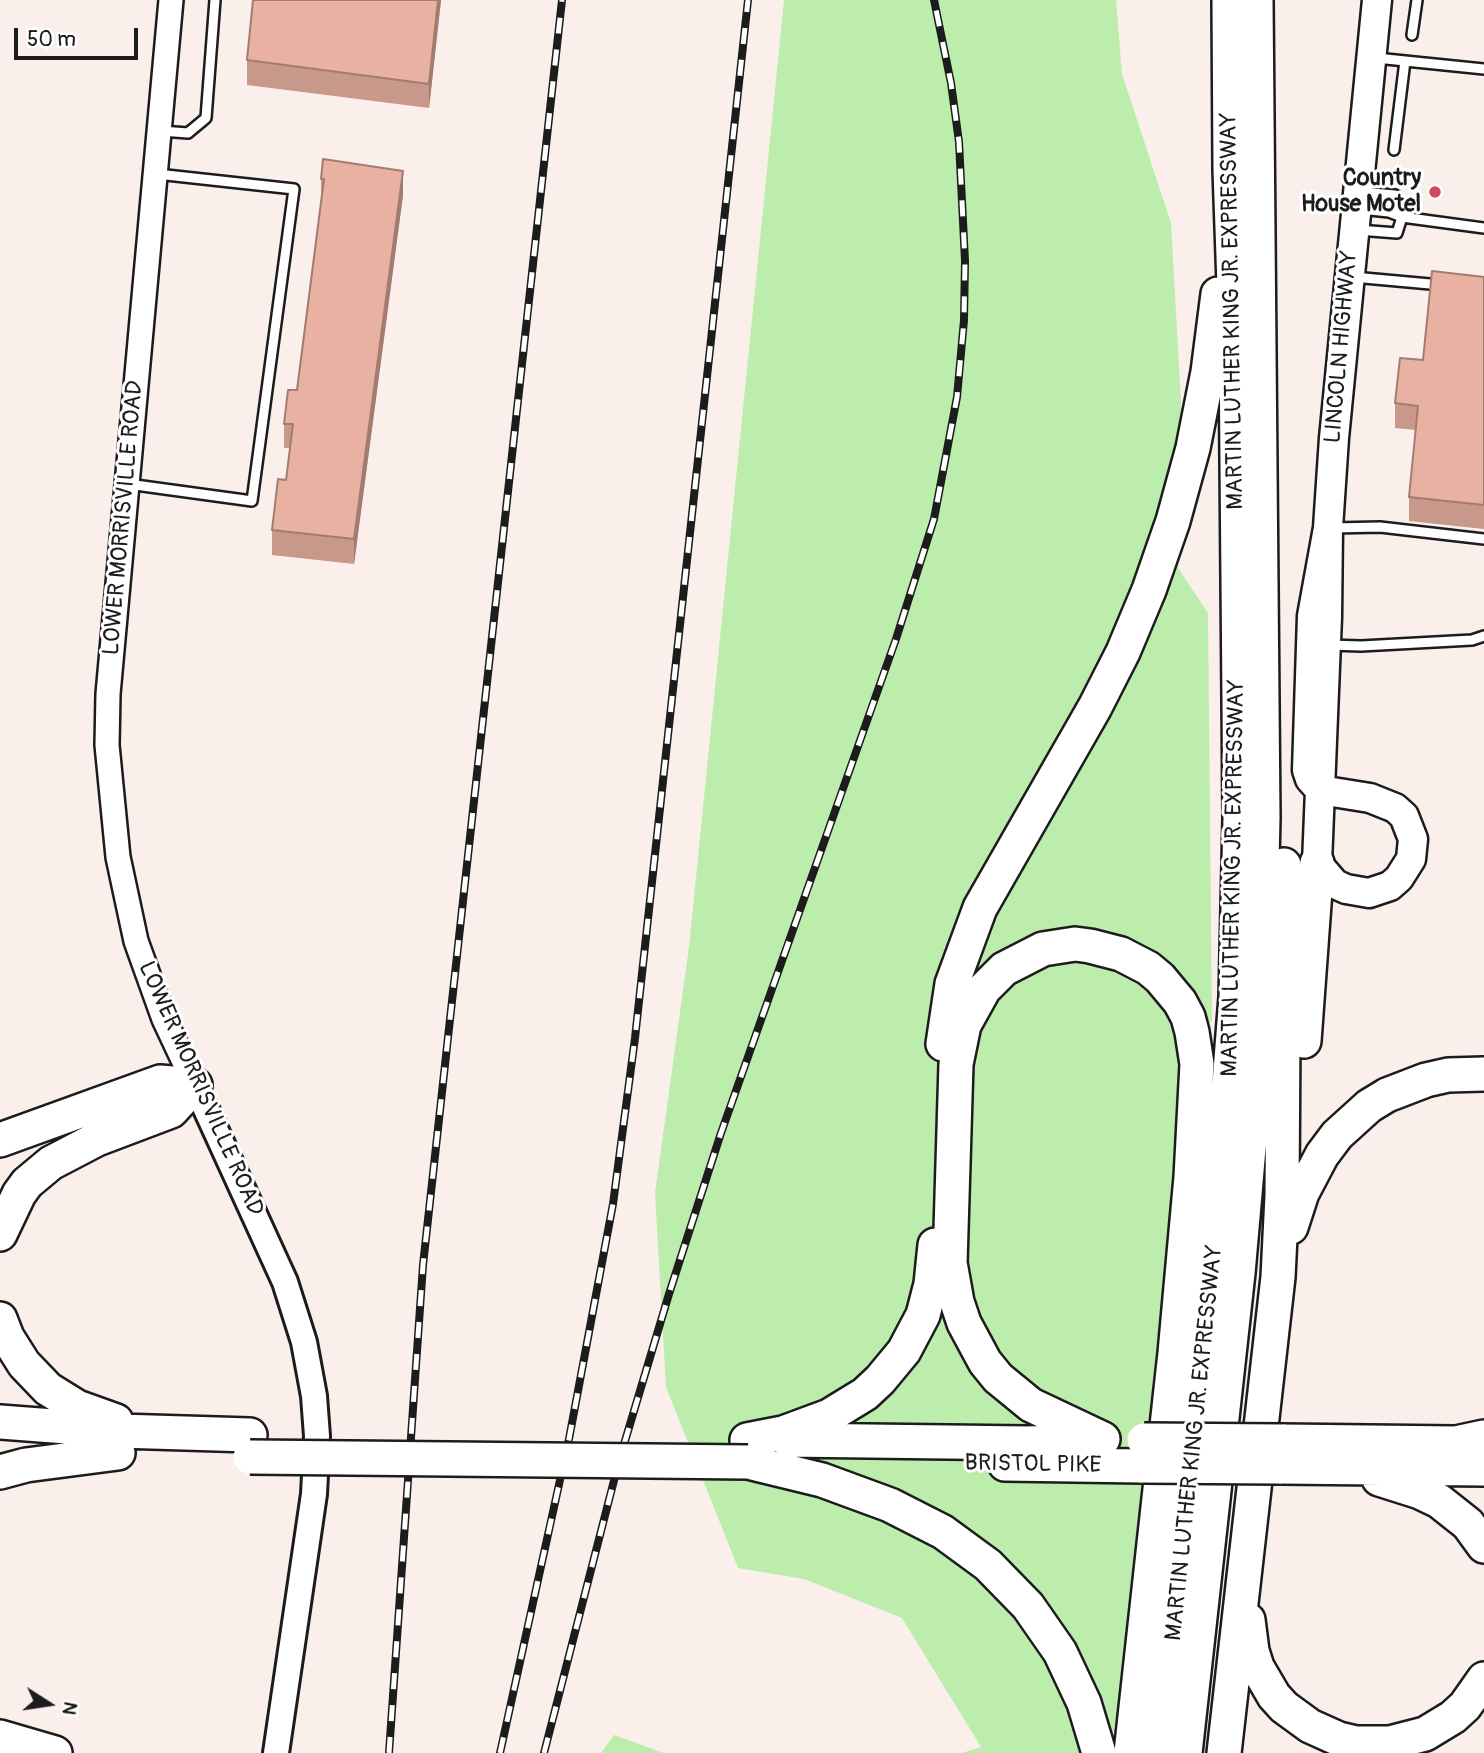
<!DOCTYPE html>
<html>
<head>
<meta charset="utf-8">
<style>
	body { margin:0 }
	#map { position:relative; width:1484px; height:1753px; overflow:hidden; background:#fbefec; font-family:Pangolin,sans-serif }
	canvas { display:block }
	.north { position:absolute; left:14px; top:1669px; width:70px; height:70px; -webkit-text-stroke:5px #fff; paint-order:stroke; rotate:102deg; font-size:19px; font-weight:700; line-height:28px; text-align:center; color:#1c1c1c }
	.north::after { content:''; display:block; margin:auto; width:24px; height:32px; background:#1c1c1c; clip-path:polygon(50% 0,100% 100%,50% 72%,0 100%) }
	.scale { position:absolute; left:14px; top:28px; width:124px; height:32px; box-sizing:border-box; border:4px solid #1c1c1c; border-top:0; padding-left:9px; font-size:21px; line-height:24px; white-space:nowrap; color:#1c1c1c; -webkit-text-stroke:5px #fff; paint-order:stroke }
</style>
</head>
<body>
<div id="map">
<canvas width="1484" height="1753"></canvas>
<div class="north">N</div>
<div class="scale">50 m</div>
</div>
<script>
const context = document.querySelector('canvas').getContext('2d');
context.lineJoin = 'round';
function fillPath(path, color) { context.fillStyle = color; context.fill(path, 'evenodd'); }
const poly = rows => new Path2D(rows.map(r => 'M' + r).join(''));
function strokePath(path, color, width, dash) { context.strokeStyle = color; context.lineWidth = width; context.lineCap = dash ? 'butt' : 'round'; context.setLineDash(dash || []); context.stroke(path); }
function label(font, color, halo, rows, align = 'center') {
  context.font = font + ' Pangolin,sans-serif'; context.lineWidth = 6; context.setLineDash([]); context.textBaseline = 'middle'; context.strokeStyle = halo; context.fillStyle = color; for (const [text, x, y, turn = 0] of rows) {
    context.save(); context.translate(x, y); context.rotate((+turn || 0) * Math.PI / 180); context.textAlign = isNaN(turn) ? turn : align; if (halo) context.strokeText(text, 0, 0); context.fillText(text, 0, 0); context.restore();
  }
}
const green = poly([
	[784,0,1116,0,1122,74,1171,223,1181,402,1178,568,1208,613,1212,1020,1180,1066,1167,1248,1119,1705,1109,1753,962,1753,981,1747,902,1618,804,1579,738,1568,666,1387,655,1193,689,947],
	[614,1735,664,1753,601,1753]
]);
const service = poly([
	[1412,35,1417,0],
	[1376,58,1484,69],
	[161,131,188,133,206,118,215,0],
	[1394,150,1405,61],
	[1360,192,1395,195,1402,217],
	[1360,209,1389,212,1402,217],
	[1358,230,1397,233,1402,217,1484,228],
	[1353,277,1441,285],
	[128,484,252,501,294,189,157,174],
	[1333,528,1380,527,1484,539],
	[1329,645,1361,646,1472,640,1484,636]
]);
const tertiary = poly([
	[171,0,108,694,107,745,118,857,136,941,164,1019,195,1085]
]);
const secondary = poly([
	[195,1085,285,1282,304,1342,314,1396,317,1436,314,1494,276,1753]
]);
const primary = poly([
	[1328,528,1312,616,1307,770,1310,779,1320,790,1370,798,1395,808,1404,816,1413,839,1411,859,1399,878,1390,886,1369,893,1346,889,1335,884,1317,863,1320,790,1327,617,1328,528,1334,438,1377,0]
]);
const motorway = poly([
	[1304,1041,1317,863],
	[943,1044,952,984,980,908,1095,707,1123,652,1149,590,1173,521,1193,448,1208,372,1218,294],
	[0,1140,160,1082,195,1085],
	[1291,1227,1302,1193,1322,1155,1337,1135,1369,1106,1387,1095,1426,1080,1448,1075,1484,1074],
	[0,1234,19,1194,27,1183,51,1163,97,1139,171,1111,195,1085],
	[0,1319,7,1337,24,1364,48,1389,77,1407,116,1421],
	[0,1422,119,1431,250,1435],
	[1103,1439,1031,1405,998,1378,985,1362,964,1323,957,1302,950,1263,956,1064,964,1025,984,989,1004,969,1043,949,1075,944,1090,946,1121,954,1148,968,1160,978,1180,1002,1188,1017,1192,1032,1197,1064,1191,1177,1175,1353,1131,1753],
	[747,1440,783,1433,829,1416,865,1394,880,1380,904,1351,923,1315,931,1284,935,1245],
	[788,1440,1028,1443,1095,1440],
	[1282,1441,1456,1443,1484,1437],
	[748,1462,822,1480,890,1505,943,1532,988,1565,1028,1606,1060,1652,1084,1703,1099,1753],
	[1005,1464,1142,1466],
	[1279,1467,1484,1469],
	[0,1472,26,1465,118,1453],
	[1379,1479,1420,1492,1439,1501,1468,1524,1484,1546],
	[1248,1620,1252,1651,1257,1667,1274,1696,1284,1707,1310,1726,1339,1739,1356,1743,1390,1743,1425,1734,1453,1717,1465,1706,1484,1679],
	[0,1737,55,1753],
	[1161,1753,1214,1271,1236,997,1240,818,1236,343,1230,170,1229,0],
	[1185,1753,1238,1273,1254,1091,1259,998,1263,817,1256,0],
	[1224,1753,1278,1277,1282,1196,1284,865]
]);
const rail = poly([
	[389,1753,423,1265,562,0],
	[500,1753,569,1439,613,1204,635,1038,748,0],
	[544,1753,619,1461,669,1294,721,1133,896,639,934,519,957,397,964,320,965,261,959,142,951,83,934,0]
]);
const motorwayBridge = poly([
	[1144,1440,1282,1441],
	[250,1457,748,1462],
	[1142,1466,1279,1467]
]);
const wall = poly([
	[253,0,441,0,429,108,247,85,247,60],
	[321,179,403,195,354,564,272,555,272,530,286,480,290,448,284,448,284,424,297,390,321,203],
	[1484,277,1484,529,1409,521,1409,497,1416,430,1395,428,1395,403,1423,360]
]);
const shadedWall = poly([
	[438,0,441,0,429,108,429,84],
	[403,171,403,195,354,564,354,539]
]);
const building = poly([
	[253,0,438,0,429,84,247,60,253,0],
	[323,159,403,171,354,539,272,530,278,479,286,480,293,424,284,424,288,390,297,390,324,179,321,179,323,159],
	[1432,271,1484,277,1484,505,1409,497,1418,406,1395,403,1400,358,1423,360,1432,271]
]);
const markers = [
	[1435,192,7,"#d1495b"]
];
const poiNames = [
	["Country",1421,179],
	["House Motel",1421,205]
];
const streetNames = [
	["MARTIN LUTHER KING JR. EXPRESSWAY",1233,311,-91],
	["LINCOLN HIGHWAY",1342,347,-85],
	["LOWER MORRISVILLE ROAD",124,518,-85],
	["MARTIN LUTHER KING JR. EXPRESSWAY",1234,878,-89],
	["LOWER MORRISVILLE ROAD",200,1089,66],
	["MARTIN LUTHER KING JR. EXPRESSWAY",1195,1443,-84],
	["BRISTOL PIKE",1033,1465,1]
];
fillPath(green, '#bcedad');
strokePath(service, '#1c1c1c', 14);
strokePath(tertiary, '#1c1c1c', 28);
strokePath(secondary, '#1c1c1c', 30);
strokePath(primary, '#1c1c1c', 33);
strokePath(motorway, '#1c1c1c', 38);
strokePath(service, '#fff', 9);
strokePath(tertiary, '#fff', 23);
strokePath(secondary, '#fff', 24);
strokePath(primary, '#fff', 28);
strokePath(motorway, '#fff', 33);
strokePath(rail, '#1c1c1c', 8);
strokePath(rail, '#fff', 5, [16]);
strokePath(motorwayBridge, '#1c1c1c', 38, []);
strokePath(motorwayBridge, '#fff', 33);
fillPath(wall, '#c8988b');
fillPath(shadedWall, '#a37c71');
fillPath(building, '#e9b1a2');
strokePath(building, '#a37c71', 2);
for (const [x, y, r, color] of markers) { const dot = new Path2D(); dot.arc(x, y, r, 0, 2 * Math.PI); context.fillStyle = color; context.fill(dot); strokePath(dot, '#fff', 2.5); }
label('bold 23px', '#1c1c1c', '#fff', poiNames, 'right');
label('23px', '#1c1c1c', '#fff', streetNames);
</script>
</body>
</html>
